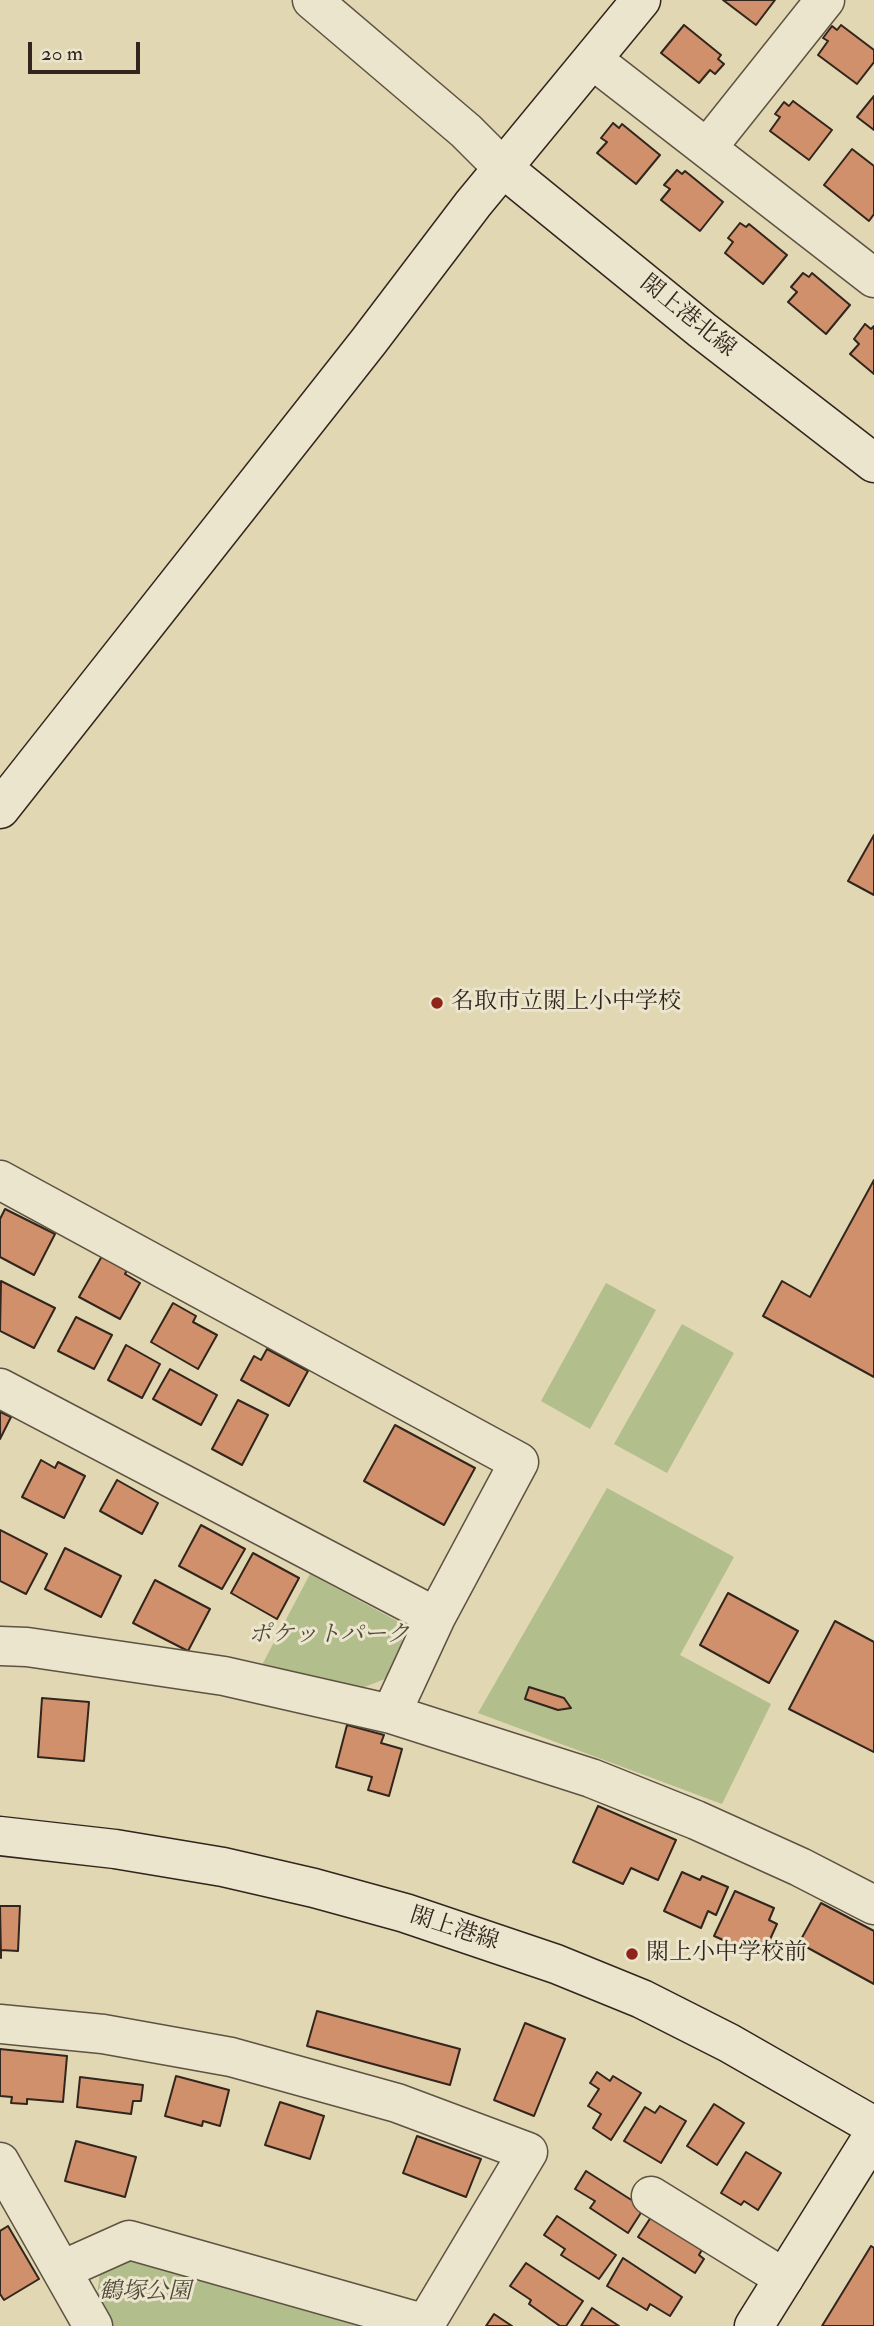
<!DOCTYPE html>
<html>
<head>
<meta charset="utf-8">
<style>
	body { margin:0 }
	#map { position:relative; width:874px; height:2326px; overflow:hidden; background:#e1d7b2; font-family:"IM FELL Double Pica",serif }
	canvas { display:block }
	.scale { position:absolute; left:28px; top:42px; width:112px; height:32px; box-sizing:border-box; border:4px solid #32251d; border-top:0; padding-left:9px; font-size:21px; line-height:24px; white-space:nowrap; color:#32251d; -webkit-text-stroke:5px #ece5cd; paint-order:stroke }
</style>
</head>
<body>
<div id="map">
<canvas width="874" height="2326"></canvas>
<div class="scale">20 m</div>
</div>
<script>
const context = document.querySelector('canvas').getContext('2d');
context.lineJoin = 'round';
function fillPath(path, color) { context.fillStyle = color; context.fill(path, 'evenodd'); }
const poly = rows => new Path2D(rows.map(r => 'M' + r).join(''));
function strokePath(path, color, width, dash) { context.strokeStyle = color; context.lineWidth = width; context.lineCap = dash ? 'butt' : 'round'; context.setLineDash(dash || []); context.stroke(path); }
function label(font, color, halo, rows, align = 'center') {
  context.font = font + ' "IM FELL Double Pica","Noto Serif JP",serif'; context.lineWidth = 6; context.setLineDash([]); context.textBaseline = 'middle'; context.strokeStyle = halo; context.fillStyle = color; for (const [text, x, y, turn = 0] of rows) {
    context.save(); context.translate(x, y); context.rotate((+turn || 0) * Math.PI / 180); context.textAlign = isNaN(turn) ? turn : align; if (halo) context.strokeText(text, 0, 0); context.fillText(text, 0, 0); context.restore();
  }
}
const green = poly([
	[606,1283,656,1310,590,1429,541,1401],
	[682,1324,734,1353,667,1473,614,1444],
	[607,1488,734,1557,680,1655,771,1704,722,1804,478,1713],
	[310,1574,397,1621,405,1650,385,1679,359,1689,262,1665],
	[127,2257,372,2326,114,2326,97,2295,100,2272]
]);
const building = poly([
	[723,0,775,0,756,25,723,0],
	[684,25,721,55,718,59,724,64,715,74,710,70,699,83,661,53,684,25],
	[841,25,874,50,874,62,857,84,818,55,828,41,823,38,832,26,837,30,841,25],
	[874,96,874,130,857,117,874,96],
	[793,101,832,130,809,160,770,131,780,117,775,114,784,102,789,106,793,101],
	[613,123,619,128,622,124,660,155,636,184,597,153,607,142,601,138,613,123],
	[852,149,874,166,874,214,869,221,824,185,852,149],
	[677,170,682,174,685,171,723,202,700,231,661,200,670,189,664,185,677,170],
	[740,223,746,227,749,224,787,255,763,284,725,253,733,242,728,238,740,223],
	[803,273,809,277,812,273,850,305,826,334,788,302,797,292,791,287,803,273],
	[865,324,871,329,874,326,874,374,850,354,859,344,854,339,865,324],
	[874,835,874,895,848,881,874,835],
	[874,1180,874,1377,763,1316,782,1281,810,1297,874,1180],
	[5,1209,55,1234,34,1275,0,1257,0,1219,5,1209],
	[102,1256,127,1270,125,1274,140,1283,120,1319,79,1297,102,1256],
	[1,1281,55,1308,34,1348,0,1331,1,1281],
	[173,1303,196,1316,193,1322,217,1335,198,1369,151,1342,173,1303],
	[76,1317,112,1335,94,1369,58,1351,76,1317],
	[126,1345,160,1364,142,1398,108,1380,126,1345],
	[267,1349,308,1371,289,1406,241,1380,254,1356,261,1360,267,1349],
	[170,1369,217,1395,201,1425,153,1399,170,1369],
	[238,1400,268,1415,242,1465,212,1449,238,1400],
	[0,1412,11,1417,0,1439,0,1412],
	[395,1425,475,1468,444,1525,364,1481,395,1425],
	[41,1460,55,1468,58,1462,85,1476,64,1518,22,1497,41,1460],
	[117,1480,158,1503,142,1534,100,1511,117,1480],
	[201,1525,245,1549,222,1589,179,1566,201,1525],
	[0,1530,47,1554,26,1594,0,1581,0,1530],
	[65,1548,121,1576,101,1617,45,1589,65,1548],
	[253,1553,299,1578,277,1619,231,1593,253,1553],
	[155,1580,210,1609,188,1651,133,1623,155,1580],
	[728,1593,798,1631,769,1683,700,1645,728,1593],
	[835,1621,874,1642,874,1752,789,1709,835,1621],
	[529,1687,564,1698,571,1708,558,1710,525,1699,529,1687],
	[42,1698,89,1702,84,1761,38,1757,42,1698],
	[347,1725,384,1735,381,1743,402,1749,389,1796,368,1790,372,1777,336,1767,347,1725],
	[598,1806,676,1840,658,1880,631,1868,623,1884,573,1862,598,1806],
	[682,1872,700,1880,702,1876,728,1887,716,1915,708,1911,701,1928,664,1911,682,1872],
	[735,1891,774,1908,769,1920,777,1924,762,1957,714,1936,735,1891],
	[821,1903,874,1931,874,1984,799,1943,821,1903],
	[0,1906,20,1906,18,1951,1,1950,1,1958,0,1906],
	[317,2011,460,2049,450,2085,307,2046,317,2011],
	[525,2023,565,2039,534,2116,494,2100,525,2023],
	[0,2049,67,2056,63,2102,27,2099,27,2104,11,2103,12,2097,0,2096,0,2049],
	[597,2072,610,2081,613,2076,641,2093,611,2140,593,2128,601,2114,588,2106,599,2089,590,2083,597,2072],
	[176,2076,229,2090,220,2126,203,2121,202,2126,165,2116,176,2076],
	[80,2077,143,2085,141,2101,133,2101,131,2114,77,2107,80,2077],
	[280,2102,324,2116,310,2159,265,2145,280,2102],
	[714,2104,744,2123,717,2165,687,2146,714,2104],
	[660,2106,686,2121,661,2163,624,2141,645,2107,655,2113,660,2106],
	[417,2136,481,2159,466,2197,403,2173,417,2136],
	[76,2141,136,2157,125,2197,65,2181,76,2141],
	[746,2152,781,2173,758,2210,744,2201,741,2205,721,2193,746,2152],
	[586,2171,644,2208,628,2233,590,2208,595,2201,575,2189,586,2171],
	[653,2214,704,2246,699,2255,704,2259,695,2273,638,2237,653,2214],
	[557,2216,616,2255,599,2279,561,2255,565,2249,544,2235,557,2216],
	[8,2226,39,2279,4,2300,0,2294,0,2231,8,2226],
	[871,2246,874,2248,874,2326,822,2326,871,2246],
	[623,2258,682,2297,670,2316,650,2304,647,2310,607,2286,623,2258],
	[526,2263,583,2301,566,2326,560,2326,529,2304,531,2300,510,2286,526,2263],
	[592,2308,619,2326,581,2326,592,2308],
	[494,2314,512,2326,486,2326,494,2314]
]);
const street = poly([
	[312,0,466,131,503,168],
	[593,60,874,278],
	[707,148,825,0],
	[0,1180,519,1462,436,1617],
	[0,1388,436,1617,391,1714],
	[0,1646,27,1647,224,1676,391,1714,591,1778,696,1820,800,1867,874,1905],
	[0,2024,103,2034,231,2057,397,2103,528,2152,424,2326],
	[0,2162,93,2326],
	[651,2196,784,2278],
	[62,2270,129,2240,426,2324]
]);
const secondary = poly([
	[503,168,702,330,874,463],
	[0,809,369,341,473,204,641,0],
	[0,1836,115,1849,223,1867,314,1888,405,1913,556,1964,642,1999,729,2043,874,2126],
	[754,2326,874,2134]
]);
const markers = [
	[437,1003,7,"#8f2418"],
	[632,1954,7,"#8f2418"]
];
const streetNames = [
	["閖上港北線",687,317,39],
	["閖上港線",454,1930,18]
];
const poiNames = [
	["名取市立閖上小中学校",451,1003],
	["閖上小中学校前",646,1954]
];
const parkNames = [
	["ポケットパーク",329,1636],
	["鶴塚公園",145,2293]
];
fillPath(green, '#b2be8c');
fillPath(building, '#cf906b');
strokePath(building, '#32251d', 2);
strokePath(street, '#5e5242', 41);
strokePath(secondary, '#32251d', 41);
strokePath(street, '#ece5cd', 38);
strokePath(secondary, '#ece5cd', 38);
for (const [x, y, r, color] of markers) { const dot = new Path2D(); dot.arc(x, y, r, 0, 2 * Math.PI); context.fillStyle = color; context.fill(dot); strokePath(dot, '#ece5cd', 2.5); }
label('23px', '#32251d', '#ece5cd', streetNames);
label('23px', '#32251d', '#ece5cd', poiNames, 'left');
label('italic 23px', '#524b39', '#ece5cd', parkNames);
</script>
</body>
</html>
